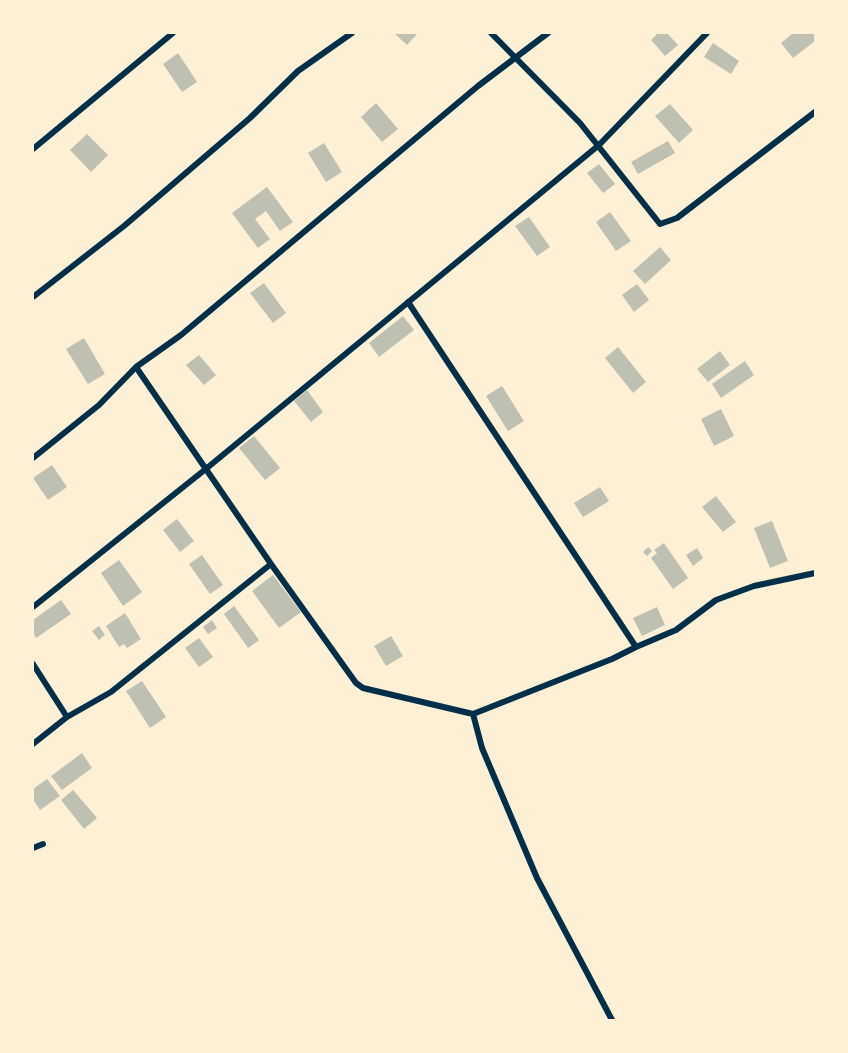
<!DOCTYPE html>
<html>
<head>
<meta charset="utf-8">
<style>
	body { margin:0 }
	#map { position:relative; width:848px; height:1053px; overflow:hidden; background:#fdf0d5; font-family:"Roboto Condensed",sans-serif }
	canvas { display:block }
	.frame { position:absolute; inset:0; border:34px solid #fdf0d5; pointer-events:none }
</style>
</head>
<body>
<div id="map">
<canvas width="848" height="1053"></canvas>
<div class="frame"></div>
</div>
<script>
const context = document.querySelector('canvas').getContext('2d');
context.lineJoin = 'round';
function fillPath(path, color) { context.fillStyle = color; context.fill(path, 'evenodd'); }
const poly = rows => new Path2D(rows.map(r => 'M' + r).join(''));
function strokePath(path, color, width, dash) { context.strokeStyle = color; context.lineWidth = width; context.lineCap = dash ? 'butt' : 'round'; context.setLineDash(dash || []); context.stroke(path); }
const building = poly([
	[394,33,418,33,407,45],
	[658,33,667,33,678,45,665,56,651,40],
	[793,33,815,33,815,41,793,58,781,43],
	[713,43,739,61,731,74,704,57],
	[178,53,197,82,182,92,163,64],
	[376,103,398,129,382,142,361,117],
	[670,104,693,130,679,143,655,116],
	[87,134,108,155,91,172,70,150],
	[668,141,675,153,638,174,631,162],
	[324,143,342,172,326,182,308,153],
	[599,164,615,184,603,193,587,173],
	[267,187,293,222,280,231,266,211,255,219,270,239,258,248,232,213],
	[610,212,631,241,616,251,596,222],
	[529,217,550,247,537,256,515,226],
	[660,247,671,260,645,284,633,271],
	[264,283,286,313,273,323,250,293],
	[637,284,649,300,634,312,622,295],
	[403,316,414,330,379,357,369,343],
	[84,338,105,374,88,384,66,349],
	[618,347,646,382,633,393,605,358],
	[720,351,730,365,708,382,697,369],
	[199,355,216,375,204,385,186,365],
	[745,361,754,375,721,398,712,384],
	[502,386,524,421,508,431,486,396],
	[307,390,323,412,311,422,294,401],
	[721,409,734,436,714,446,701,419],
	[254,436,280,468,265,480,239,448],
	[52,465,67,487,48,500,33,478],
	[600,487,609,501,583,517,574,503],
	[716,496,736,522,723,532,702,507],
	[177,519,194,541,180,552,163,530],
	[772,521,788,561,770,568,754,528],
	[664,543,688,578,673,589,651,558,657,553,654,550],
	[648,547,652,551,647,556,643,552],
	[697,548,703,558,693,566,686,555],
	[202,555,223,585,210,594,189,564],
	[119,560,142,592,123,606,101,573],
	[273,575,301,612,279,628,252,591],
	[61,600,71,614,36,638,33,633,33,620],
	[234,606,259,640,248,648,224,614],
	[657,607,665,625,642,636,633,618],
	[125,613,141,639,127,648,124,644,119,647,106,626],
	[212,620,217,628,208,634,203,627],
	[99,626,105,635,99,640,92,631],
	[391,636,403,656,386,666,374,646],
	[199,638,213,657,199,667,185,648],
	[142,681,166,717,150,728,126,691],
	[82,753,92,768,62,790,51,776],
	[47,779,60,796,40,810,33,799,33,789],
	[73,790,97,818,84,829,61,800]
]);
const minor = poly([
	[491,33,580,123,660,224,677,218,815,112],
	[33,149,173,33],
	[33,297,124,226,250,118,298,71,352,33],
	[408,302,636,647,612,659,473,714],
	[33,458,99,405,136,367,181,335,478,86,548,33],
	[271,564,356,683,363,688,473,714,482,748,537,878,612,1020],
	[33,607,207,468,599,145,707,33],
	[636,647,676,630,716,600,754,586,815,573],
	[33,664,67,717],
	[33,744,67,717,111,692,271,564,136,367],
	[33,848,43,844]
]);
fillPath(building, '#bec0b2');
strokePath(minor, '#003049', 6);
</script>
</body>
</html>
